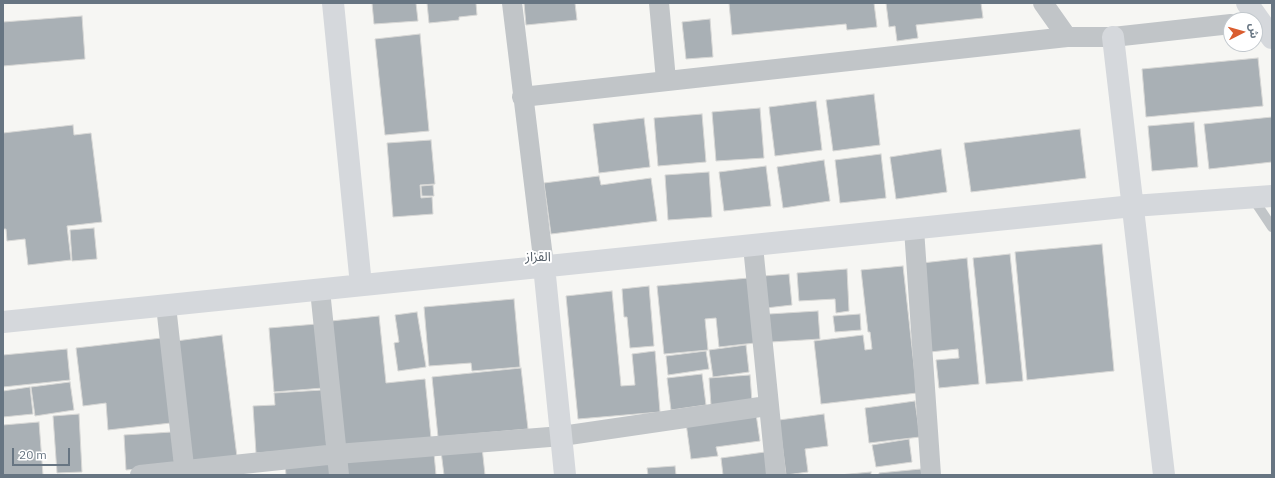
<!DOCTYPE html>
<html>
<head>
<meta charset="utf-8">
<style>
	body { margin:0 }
	#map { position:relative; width:1275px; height:478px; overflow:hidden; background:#f6f6f3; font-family:"IBM Plex Sans","Noto Sans Arabic",sans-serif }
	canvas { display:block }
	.frame { position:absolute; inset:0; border:4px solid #677582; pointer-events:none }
	.north { position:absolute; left:1223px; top:12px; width:40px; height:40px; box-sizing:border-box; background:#fff; border:1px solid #c2c8cd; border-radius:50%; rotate:84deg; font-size:11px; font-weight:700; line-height:16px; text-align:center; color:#677582 }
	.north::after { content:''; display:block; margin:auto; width:14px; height:18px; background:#da5d2f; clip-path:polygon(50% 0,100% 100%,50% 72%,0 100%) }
	.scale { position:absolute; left:12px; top:448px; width:58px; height:18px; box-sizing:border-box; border:2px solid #677582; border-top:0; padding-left:5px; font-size:12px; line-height:14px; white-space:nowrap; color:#677582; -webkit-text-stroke:3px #fff; paint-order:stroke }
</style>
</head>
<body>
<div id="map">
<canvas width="1275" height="478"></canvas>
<div class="frame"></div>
<div class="north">ش</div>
<div class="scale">20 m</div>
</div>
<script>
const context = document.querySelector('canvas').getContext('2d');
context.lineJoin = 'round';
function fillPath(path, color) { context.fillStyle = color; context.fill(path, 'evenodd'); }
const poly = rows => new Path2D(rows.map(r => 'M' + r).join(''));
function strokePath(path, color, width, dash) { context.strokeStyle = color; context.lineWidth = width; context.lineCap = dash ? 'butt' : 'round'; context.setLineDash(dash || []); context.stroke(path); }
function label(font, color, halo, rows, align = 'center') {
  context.font = font + ' "IBM Plex Sans","Noto Sans Arabic",sans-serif'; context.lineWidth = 4; context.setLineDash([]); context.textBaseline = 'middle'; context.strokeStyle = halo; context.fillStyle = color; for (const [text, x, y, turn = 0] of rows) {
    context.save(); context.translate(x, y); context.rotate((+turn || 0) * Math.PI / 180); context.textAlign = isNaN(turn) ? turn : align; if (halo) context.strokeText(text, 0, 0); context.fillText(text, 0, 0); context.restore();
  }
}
const building = poly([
	[372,3,416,3,418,21,374,24,372,3],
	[427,3,476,3,477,15,459,17,459,20,429,23,427,3],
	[524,3,575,3,577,20,526,25,524,3],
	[729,3,874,3,877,27,847,30,846,24,732,35,729,3],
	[886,3,981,3,983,18,916,25,918,38,897,41,895,26,889,27,886,3],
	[82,16,85,59,3,66,3,22,82,16],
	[710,19,713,57,686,59,682,22,710,19],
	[420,34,429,131,385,135,375,39,420,34],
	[1258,58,1263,106,1146,117,1142,69,1258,58],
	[874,94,880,145,833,151,826,100,874,94],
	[816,101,822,150,775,156,769,107,816,101],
	[760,108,764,158,716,161,712,112,760,108],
	[702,114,706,162,658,166,654,118,702,114],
	[1272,117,1272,162,1209,169,1204,124,1272,117],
	[644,118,650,167,599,173,593,124,644,118],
	[1194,122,1198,167,1152,171,1148,126,1194,122],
	[73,125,74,135,91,133,102,222,67,226,71,260,28,265,25,239,7,241,6,229,3,229,3,133,73,125],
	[1080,129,1086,178,971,192,964,143,1080,129],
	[431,140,435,184,420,185,421,198,432,197,433,214,393,217,387,143,431,140],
	[941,149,947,192,896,199,890,157,941,149],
	[881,154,886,198,840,203,835,160,881,154],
	[824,160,830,201,783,208,777,167,824,160],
	[766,166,771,206,724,211,719,172,766,166],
	[709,172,712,217,668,220,665,175,709,172],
	[599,176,601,185,651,178,657,221,551,234,544,183,599,176],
	[433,185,434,196,422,196,421,186,433,185],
	[94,228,97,259,72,261,70,230,94,228],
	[1102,244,1114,371,1027,380,1015,252,1102,244],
	[1010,254,1023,381,986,384,973,258,1010,254],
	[967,258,979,384,939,388,936,360,959,358,958,349,930,352,922,263,967,258],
	[903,266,917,393,821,404,814,341,863,335,865,350,872,349,870,332,868,332,861,270,903,266],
	[847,269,849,311,836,313,835,299,799,301,797,273,847,269],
	[789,274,792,305,766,308,763,276,789,274],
	[749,278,755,343,719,347,716,318,705,319,708,350,664,354,657,286,749,278],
	[649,286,654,346,630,348,627,317,624,317,622,289,649,286],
	[612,291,621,386,635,385,632,354,655,351,660,412,578,419,566,296,612,291],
	[514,299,520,367,472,371,471,363,429,366,424,307,514,299],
	[818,311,820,339,771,342,769,314,818,311],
	[417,312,426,367,398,371,394,343,399,342,395,315,417,312],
	[860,314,861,330,835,332,833,316,860,314],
	[379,316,386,383,425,379,431,438,345,447,331,321,379,316],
	[317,324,323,388,274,392,269,328,317,324],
	[222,335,237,457,190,463,176,341,222,335],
	[162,338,171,423,108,430,106,403,83,406,76,348,162,338],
	[746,345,749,372,713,377,709,350,746,345],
	[67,349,70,380,3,387,3,355,67,349],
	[706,351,709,369,668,375,666,356,706,351],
	[521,368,528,429,438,437,432,377,521,368],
	[702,374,706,405,671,410,667,378,702,374],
	[750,375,752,402,711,405,709,378,750,375],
	[70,382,74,410,35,416,31,387,70,382],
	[30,387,33,414,3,417,3,391,30,387],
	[322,390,327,448,256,453,253,406,275,405,274,393,322,390],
	[915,401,920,437,869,443,865,408,915,401],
	[79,414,82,472,57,473,53,416,79,414],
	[756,414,760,441,716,447,718,456,691,459,686,423,756,414],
	[824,414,828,446,805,449,808,472,786,475,779,420,824,414],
	[39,422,43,475,3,475,3,425,39,422],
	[172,432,175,466,126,470,124,435,172,432],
	[909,439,912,462,876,467,872,445,909,439],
	[482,447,485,475,444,475,441,451,482,447],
	[765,452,768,475,723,475,721,458,765,452],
	[434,453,436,475,347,475,345,461,434,453],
	[332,461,332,475,286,475,285,464,332,461],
	[675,466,676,475,648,475,647,468,675,466],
	[921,469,922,475,879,475,879,473,921,469],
	[871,472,871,475,839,475,871,472]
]);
const lane = poly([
	[1252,197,1272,227]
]);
const street = poly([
	[512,3,544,266],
	[659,3,666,80],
	[1043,3,1067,37,1113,37,1231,24],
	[522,97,1067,37],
	[914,229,931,475],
	[753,246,776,475],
	[320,290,339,475],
	[166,306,185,475],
	[140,475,337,454,562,436,767,406]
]);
const secondary = poly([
	[333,3,361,285],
	[1113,37,1164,475],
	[544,266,565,475],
	[3,322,1133,206,1272,196]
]);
const primary = poly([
	[1247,3,1272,38]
]);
const neighbourhoodNames = [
	["القزاز",538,257]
];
fillPath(building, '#a9b0b5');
strokePath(building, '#d7d7d5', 1);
strokePath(lane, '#c1c5c8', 10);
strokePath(street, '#c1c5c8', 20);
strokePath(secondary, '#d5d8dc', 22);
strokePath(primary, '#d5d8dc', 22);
label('13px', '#545e68', '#fff', neighbourhoodNames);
</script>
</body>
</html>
